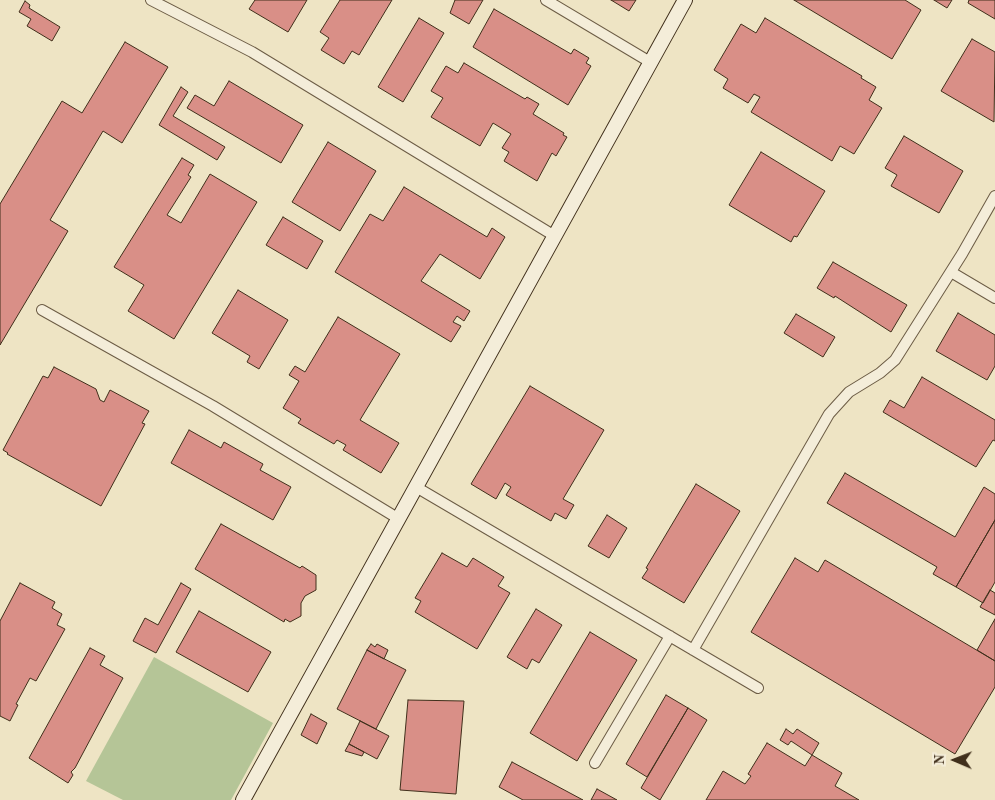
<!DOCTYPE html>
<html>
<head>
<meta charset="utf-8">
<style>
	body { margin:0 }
	#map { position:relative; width:995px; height:800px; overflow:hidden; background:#eee4c4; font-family:"Old Standard TT",serif }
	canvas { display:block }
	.north { position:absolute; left:930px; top:735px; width:50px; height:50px; -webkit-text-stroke:4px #f4edd9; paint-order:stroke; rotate:271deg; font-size:14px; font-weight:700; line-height:20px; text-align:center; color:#402f1b }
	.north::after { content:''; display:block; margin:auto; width:18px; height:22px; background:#402f1b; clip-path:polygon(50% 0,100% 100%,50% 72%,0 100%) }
</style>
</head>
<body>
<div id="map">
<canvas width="995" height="800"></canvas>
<div class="north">N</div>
</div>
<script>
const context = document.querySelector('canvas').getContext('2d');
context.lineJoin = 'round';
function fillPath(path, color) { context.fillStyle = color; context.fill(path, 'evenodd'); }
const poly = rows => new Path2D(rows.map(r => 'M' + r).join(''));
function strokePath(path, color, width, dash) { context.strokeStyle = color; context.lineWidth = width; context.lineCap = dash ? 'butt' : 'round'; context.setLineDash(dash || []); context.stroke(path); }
const green = poly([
	[154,657,273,723,231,800,123,800,86,781]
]);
const building = poly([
	[255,0,307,0,288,32,249,9,255,0],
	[340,0,392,0,359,55,352,51,344,64,321,50,329,38,320,32,340,0],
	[455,0,483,0,469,24,450,13,455,0],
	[611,0,636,0,629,11,611,0],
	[794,0,905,0,921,10,892,59,794,0],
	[934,0,952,0,947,8,934,0],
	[969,0,995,0,995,19,968,3,969,0],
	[25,1,30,5,29,8,60,27,52,41,27,26,31,19,19,12,25,1],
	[494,9,571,54,574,49,589,58,586,63,591,66,568,105,473,47,494,9],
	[419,18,444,33,403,102,378,87,419,18],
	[765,18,862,76,861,78,876,87,869,100,882,108,854,154,840,146,832,161,751,112,760,97,754,94,748,103,723,88,728,79,714,70,741,24,756,33,765,18],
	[972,39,995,52,994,122,941,91,972,39],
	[125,42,168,67,122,143,103,131,50,220,68,231,0,345,0,204,62,101,82,113,125,42],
	[464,63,525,99,527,97,539,104,533,114,564,133,563,135,567,137,556,156,552,153,537,181,504,161,509,152,502,148,511,134,493,123,480,146,431,117,443,98,431,91,446,66,458,73,464,63],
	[229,81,303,125,281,163,187,108,195,95,214,106,229,81],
	[181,87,188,92,173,116,225,147,217,160,159,125,181,87],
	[904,136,963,171,939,213,891,186,897,175,885,168,904,136],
	[328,142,376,171,340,231,292,202,328,142],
	[761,152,825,191,797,237,794,236,791,242,729,205,761,152],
	[182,158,194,165,188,175,191,177,167,215,181,223,210,174,257,202,174,339,128,311,144,285,114,267,182,158],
	[404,187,487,237,492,228,505,237,480,279,440,254,421,281,470,311,464,321,457,316,453,322,461,326,451,342,335,272,370,214,383,221,404,187],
	[283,217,323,241,307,269,266,245,283,217],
	[833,262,907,305,891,332,835,296,834,298,817,288,833,262],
	[238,290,288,320,259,369,247,362,250,356,212,333,238,290],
	[958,313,995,335,995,366,987,380,936,351,958,313],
	[796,314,835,337,823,357,784,333,796,314],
	[338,317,400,354,360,420,399,443,381,473,343,450,346,445,337,440,334,444,298,423,301,419,283,408,299,381,289,375,295,366,305,372,338,317],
	[54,367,96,389,100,400,104,402,110,390,149,411,142,423,145,424,101,506,7,454,8,453,3,450,43,376,48,378,54,367],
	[922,377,995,420,995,441,993,440,976,467,883,412,890,400,904,408,922,377],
	[530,386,604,430,563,499,574,505,566,519,555,513,551,521,506,495,511,487,505,483,496,499,471,484,530,386],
	[189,430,221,448,224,442,263,464,260,470,291,487,273,520,171,463,189,430],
	[845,473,955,537,984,487,995,494,995,520,956,587,933,574,937,567,827,503,845,473],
	[696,484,740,511,684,603,642,578,648,569,646,568,696,484],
	[607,515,627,528,609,558,588,546,607,515],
	[995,520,995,582,983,603,956,587,995,520],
	[221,524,300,568,302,566,316,575,316,590,305,596,301,603,301,616,290,622,285,619,284,622,195,569,221,524],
	[442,553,467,567,473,558,504,577,498,586,510,593,477,649,415,612,421,601,415,598,442,553],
	[795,558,818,572,825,560,995,661,995,687,955,754,751,632,795,558],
	[20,583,55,602,52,608,62,614,57,625,65,629,36,681,30,678,16,704,18,705,10,721,0,716,0,621,20,583],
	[181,583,191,589,156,653,133,641,145,618,158,625,181,583],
	[990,590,995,593,995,615,980,607,990,590],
	[536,609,562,625,539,663,532,659,527,669,507,657,536,609],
	[199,611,271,652,248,692,176,652,199,611],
	[995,619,995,661,977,650,995,619],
	[590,632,637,660,577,761,530,733,590,632],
	[371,644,375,647,377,644,388,650,384,659,367,650,371,644],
	[90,648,105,656,100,665,123,678,75,768,71,772,73,775,68,783,29,758,90,648],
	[367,650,406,670,376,729,337,709,367,650],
	[666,695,688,708,647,777,626,764,666,695],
	[408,700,464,701,456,794,400,790,408,700],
	[688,708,707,720,660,800,641,788,688,708],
	[311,714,327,723,317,744,301,735,311,714],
	[360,721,389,736,377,759,349,744,360,721],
	[786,729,793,734,797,729,819,743,812,755,791,741,788,745,780,740,786,729],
	[767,743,805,766,812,755,842,773,835,786,859,800,706,800,723,771,745,784,751,776,748,774,767,743],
	[349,744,364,752,362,756,345,751,349,744],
	[512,762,583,800,523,800,499,787,512,762],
	[597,789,617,800,591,800,597,789]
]);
const street = poly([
	[151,0,252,52,553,235],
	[546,0,650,62],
	[951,272,995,298],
	[42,310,213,406,399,519],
	[416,487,758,688],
	[693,650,829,414,849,392,880,373,895,360,962,254,995,196],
	[595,763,670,636]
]);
const secondary = poly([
	[243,800,685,0]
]);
fillPath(green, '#b5c597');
fillPath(building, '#d98f87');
strokePath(building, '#402f1b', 1);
strokePath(street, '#6c5c45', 12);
strokePath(secondary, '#402f1b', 16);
strokePath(street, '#f4edd9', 10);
strokePath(secondary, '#f4edd9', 14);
</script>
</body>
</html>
